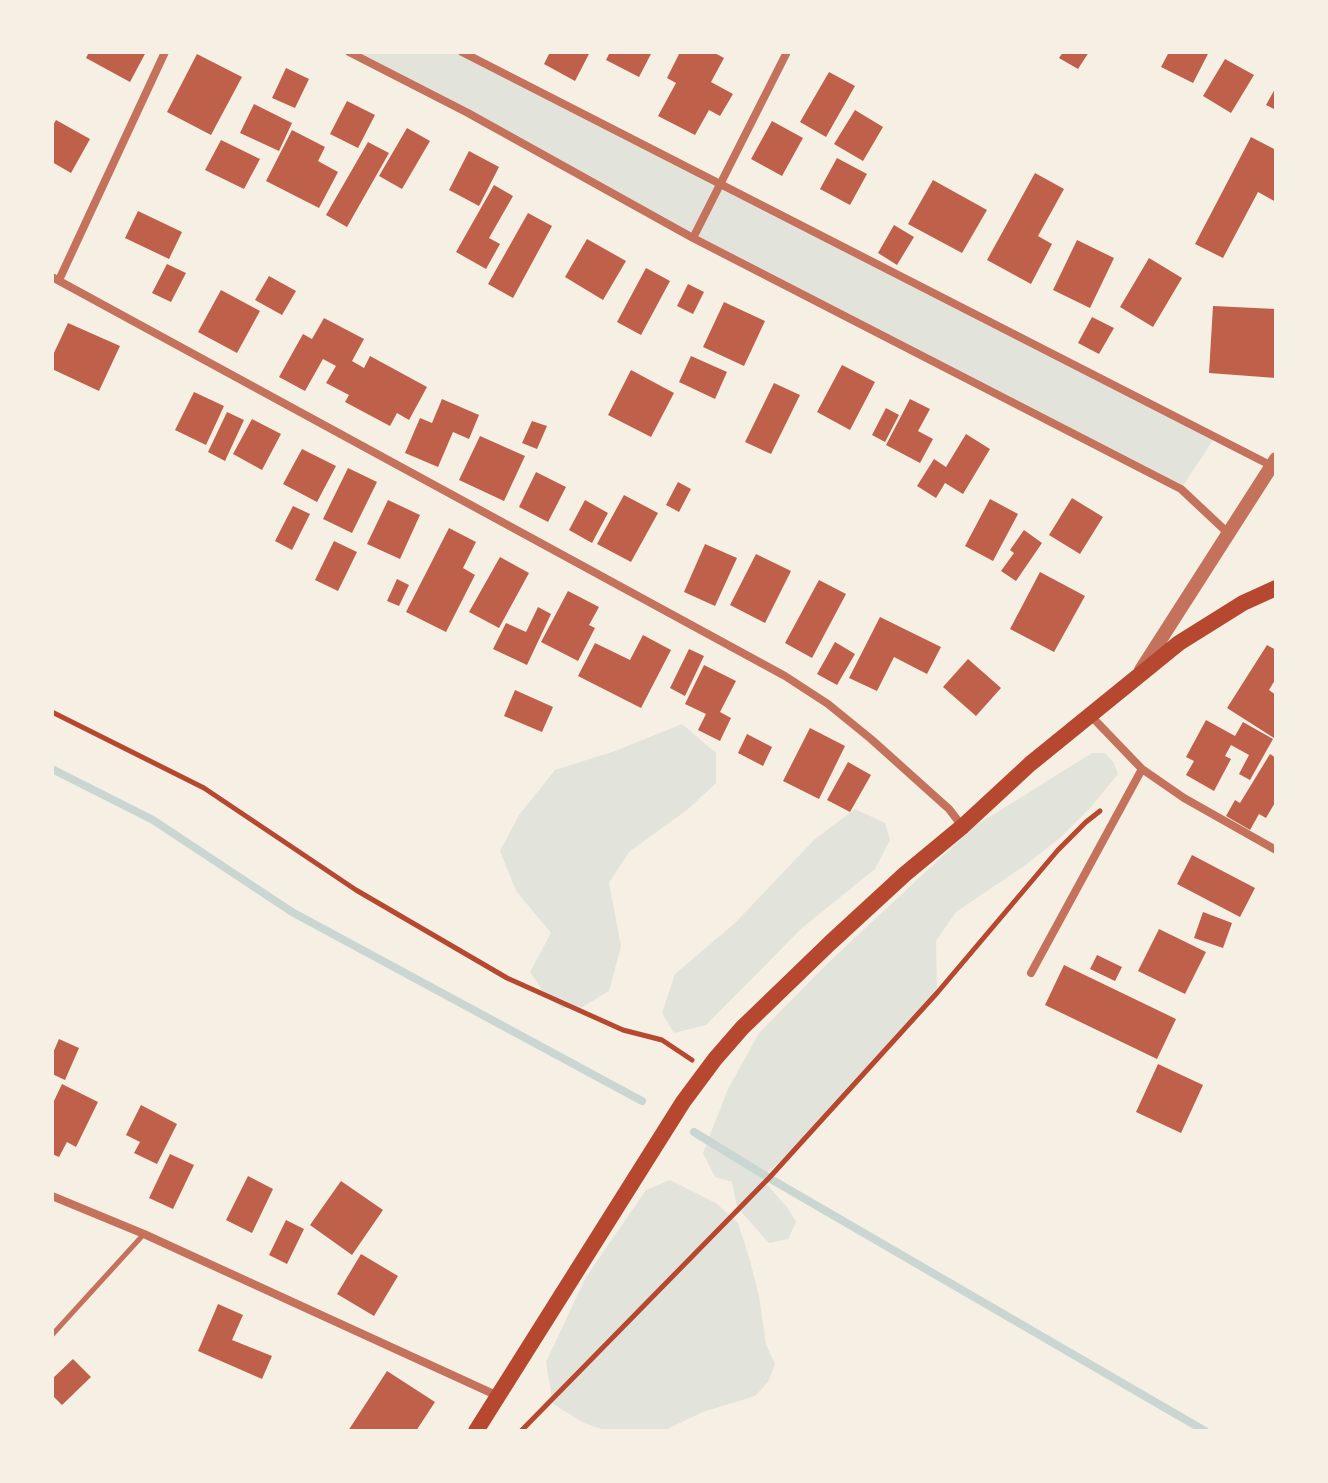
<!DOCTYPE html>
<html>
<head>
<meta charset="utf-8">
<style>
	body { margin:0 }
	#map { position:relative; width:1328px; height:1483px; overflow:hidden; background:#f6efe4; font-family:"Nunito Sans",sans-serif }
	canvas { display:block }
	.frame { position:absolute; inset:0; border:54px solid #f6efe4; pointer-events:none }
</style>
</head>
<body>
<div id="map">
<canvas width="1328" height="1483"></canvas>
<div class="frame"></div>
</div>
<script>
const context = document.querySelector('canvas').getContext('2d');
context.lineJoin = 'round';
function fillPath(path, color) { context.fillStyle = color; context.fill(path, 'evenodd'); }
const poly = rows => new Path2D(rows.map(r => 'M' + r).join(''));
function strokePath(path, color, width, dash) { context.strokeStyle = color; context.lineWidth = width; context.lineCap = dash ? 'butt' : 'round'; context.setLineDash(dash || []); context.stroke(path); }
const green = poly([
	[349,52,462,52,1215,437,1181,489,693,238],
	[682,724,716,753,716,783,687,810,629,852,609,883,621,946,609,991,581,1008,562,1008,547,997,530,972,551,933,516,891,500,851,519,815,555,770,615,751],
	[1092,753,1105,753,1114,763,1118,774,1092,806,1060,838,1024,866,956,912,936,941,937,993,804,1140,761,1178,787,1207,796,1222,788,1239,769,1243,737,1207,732,1182,715,1177,703,1153,728,1089,759,1033,831,960,975,826],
	[855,809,885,823,890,840,875,869,802,928,706,1025,674,1033,662,1013,675,974,735,923,814,840],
	[670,1180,716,1203,738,1223,749,1257,759,1296,766,1344,775,1364,768,1382,755,1396,703,1412,663,1431,607,1431,584,1423,553,1404,546,1362,586,1277,646,1190]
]);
const stream = poly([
	[52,769,153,820,292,912,642,1101],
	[694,1132,769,1178,1205,1431]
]);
const building = poly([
	[89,52,146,52,130,82,86,58],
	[550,52,590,52,575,81,544,64],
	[610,52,652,52,639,77,606,60],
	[680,52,713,52,724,58,711,82,733,94,720,116,709,110,695,135,658,116,676,83,667,78],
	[1063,52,1089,52,1078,69,1059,58],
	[1169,52,1209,52,1193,83,1161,67],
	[197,54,242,77,211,135,167,112],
	[1225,59,1254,75,1231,113,1203,96],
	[286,68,309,79,295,108,272,98],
	[829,72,855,86,826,137,800,122],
	[1276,87,1276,110,1266,105],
	[347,101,375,115,358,148,330,134],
	[254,104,292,123,279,151,240,133],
	[855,110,883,127,863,161,834,144],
	[56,120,90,139,71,173,52,162,52,127],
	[772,121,803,138,782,176,751,159],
	[407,128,430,141,402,189,379,176],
	[292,130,325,147,318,161,338,172,319,208,266,181],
	[1251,137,1276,150,1276,202,1258,192,1223,258,1195,244],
	[221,140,260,159,244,189,205,170],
	[368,142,389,153,347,227,326,215],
	[469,151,499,167,479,206,449,190],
	[837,158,867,174,850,205,820,189],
	[1035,173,1064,189,1038,236,1052,244,1031,284,987,260],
	[933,180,987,210,962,253,908,224],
	[494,185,513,196,489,238,500,244,486,269,456,252],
	[138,211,182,232,169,259,125,238],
	[528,213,552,226,513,298,488,284],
	[894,225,914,237,897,265,878,253],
	[587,239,626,261,603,300,565,277],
	[1077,240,1114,258,1090,308,1053,290],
	[1149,258,1182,278,1153,327,1120,307],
	[167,264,186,273,171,302,152,293],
	[646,268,670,281,641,335,617,322],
	[269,276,296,291,282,315,255,300],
	[688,284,704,292,693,314,677,306],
	[221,290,260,311,237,353,198,332],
	[724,302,765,321,744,366,703,347],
	[1213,306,1276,309,1276,378,1209,373],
	[1092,317,1114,328,1099,354,1078,343],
	[324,318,364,339,352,361,364,368,370,356,427,387,409,420,397,413,390,426,345,402,349,395,326,383,336,366,323,359,305,391,279,377,303,334,312,339],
	[68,323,120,346,99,391,52,369,52,357],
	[691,356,727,372,715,399,679,382],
	[842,365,875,382,850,430,817,412],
	[631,370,674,393,651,437,608,415],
	[774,383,800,395,771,454,745,442],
	[194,392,224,406,206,445,175,430],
	[442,399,479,415,469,439,453,432,438,467,405,453,420,418,432,423],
	[910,399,930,409,918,431,933,439,920,463,886,445],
	[886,408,899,415,885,442,872,435],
	[227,412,244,420,225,461,208,452],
	[252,419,281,434,262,470,233,454],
	[532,421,547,426,537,449,522,443],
	[966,434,990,449,963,494,945,483,936,498,917,486,934,459,946,467],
	[480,436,525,456,504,501,459,480],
	[302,449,336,466,317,502,283,484],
	[348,468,377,482,352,533,323,519],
	[536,472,566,487,548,522,519,507],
	[678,482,691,489,679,512,666,505],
	[624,495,658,513,631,562,597,544],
	[1072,498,1103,517,1080,554,1049,535],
	[990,499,1018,514,993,561,965,546],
	[388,500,420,515,400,559,367,544],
	[585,500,608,513,592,543,569,530],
	[293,506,310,514,292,550,275,541],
	[449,528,476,542,463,568,475,575,446,632,406,612],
	[1024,530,1042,543,1016,581,1001,571,1014,553,1010,550],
	[334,541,357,552,338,591,315,580],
	[705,544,737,558,715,606,684,592],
	[756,554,791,571,765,623,730,605],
	[500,557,529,573,499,628,469,612],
	[1040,572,1085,596,1054,652,1010,629],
	[397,579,409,585,399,606,387,601],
	[819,580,846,594,812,658,785,643],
	[568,591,599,607,589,625,595,628,578,661,541,642],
	[538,607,551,614,527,665,493,649,506,623,526,632],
	[880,617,941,647,927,674,894,657,877,691,849,678],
	[643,635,671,650,641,708,578,676,595,643,630,660],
	[835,642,855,654,837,685,817,674],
	[1267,645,1276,650,1276,681,1275,680,1269,690,1276,695,1276,734,1274,738,1227,708],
	[689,649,704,656,685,696,670,688],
	[968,659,1001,688,976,716,943,687],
	[704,665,736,681,720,712,731,718,720,741,698,730,706,714,685,704],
	[515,690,553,707,542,732,504,716],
	[1206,720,1235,736,1243,722,1273,739,1250,780,1239,774,1249,755,1231,745,1225,756,1231,759,1214,791,1186,775,1194,761,1186,757],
	[810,728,845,746,819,799,783,781],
	[747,734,772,747,763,766,738,753],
	[1270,754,1276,758,1276,801,1266,818,1259,814,1250,830,1226,816,1235,800,1240,803],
	[848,762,871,775,850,812,827,800],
	[1192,855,1255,888,1240,917,1177,884],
	[1203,912,1232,923,1223,948,1194,938],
	[1159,929,1206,952,1185,994,1138,971],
	[1097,955,1122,967,1115,981,1090,969],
	[1064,965,1176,1019,1157,1059,1045,1005],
	[59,1039,79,1048,65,1080,52,1074,52,1055],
	[1158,1064,1203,1085,1181,1133,1136,1112],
	[62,1084,98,1102,76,1147,67,1142,59,1157,52,1154,52,1105],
	[141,1105,177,1124,157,1164,134,1153,140,1142,126,1135],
	[170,1154,194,1165,173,1209,149,1198],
	[248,1176,273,1189,252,1233,226,1220],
	[341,1181,383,1210,352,1255,310,1225],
	[286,1220,304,1229,287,1264,269,1255],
	[361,1254,398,1276,374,1316,337,1294],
	[218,1304,243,1315,232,1340,272,1356,262,1379,198,1351],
	[73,1359,91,1377,62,1405,52,1395,52,1379],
	[387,1371,435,1402,416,1431,348,1431]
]);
const path = poly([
	[52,712,204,788,356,890,507,978,623,1030,662,1040,692,1060],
	[521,1431,769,1178,937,993,1058,850,1086,822,1100,811]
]);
const service = poly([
	[52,1335,144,1234]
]);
const minor = poly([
	[349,52,468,113,693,238,1181,489,1229,534],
	[462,52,1272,466],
	[693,238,787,52],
	[52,277,785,676,828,704,871,739,949,809,962,826],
	[59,280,165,52],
	[1091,716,1142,769,1184,798,1276,850],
	[1031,973,1142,769],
	[52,1196,144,1234,498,1396]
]);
const tertiary = poly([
	[1141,670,1276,459]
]);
const primary = poly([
	[476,1431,683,1102,715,1059,742,1028,830,943,905,874,963,826,1030,764,1179,643,1243,603,1276,588]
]);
fillPath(green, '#e2e4dc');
strokePath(stream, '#c9d6d2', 8);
fillPath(building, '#bf614a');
strokePath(path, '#b5482f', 5);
strokePath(service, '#c5725c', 5);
strokePath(minor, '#c5725c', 8);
strokePath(tertiary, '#c5725c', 14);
strokePath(primary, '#b5482f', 16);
</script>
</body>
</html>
